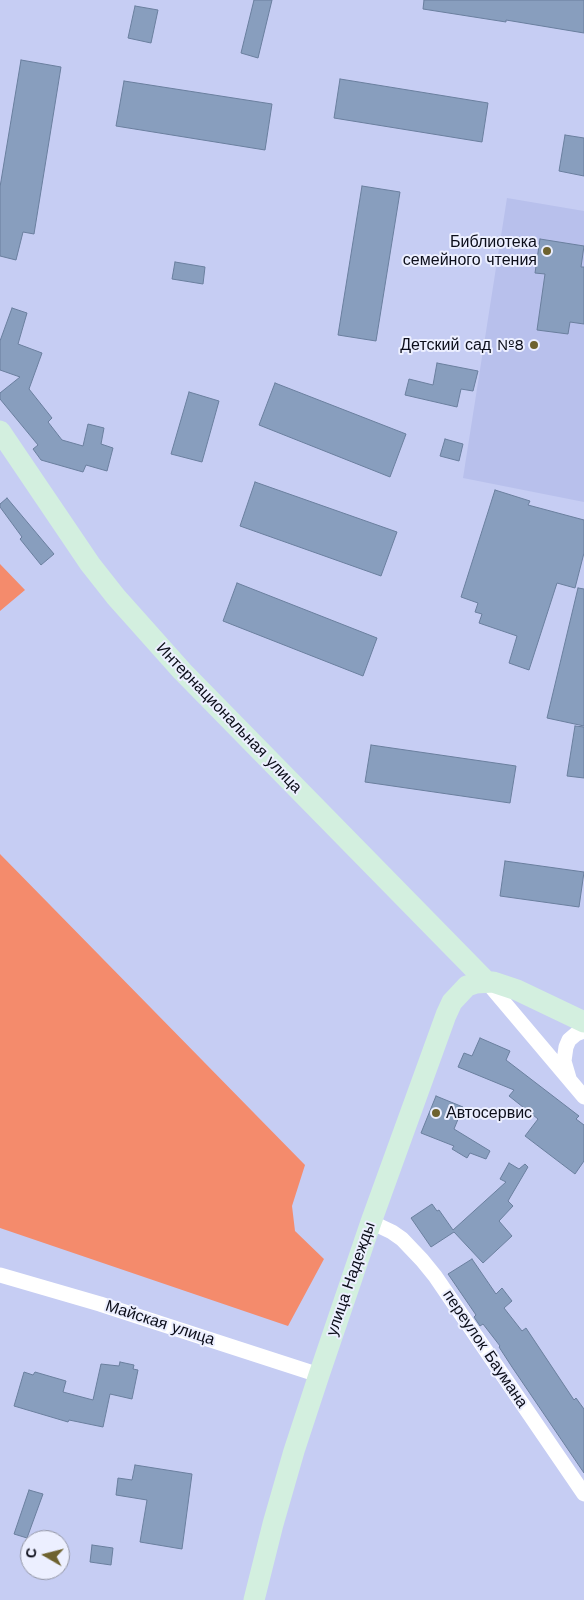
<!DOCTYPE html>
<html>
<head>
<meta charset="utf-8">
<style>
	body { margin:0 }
	#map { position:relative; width:584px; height:1600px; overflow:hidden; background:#c6cdf3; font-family:"Work Sans",sans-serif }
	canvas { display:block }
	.north { position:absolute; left:20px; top:1530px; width:50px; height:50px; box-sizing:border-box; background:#ecefff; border:1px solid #9295a3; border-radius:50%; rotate:278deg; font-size:14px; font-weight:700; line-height:20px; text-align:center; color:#0c0e1a }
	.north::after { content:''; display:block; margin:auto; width:18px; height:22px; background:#6e622f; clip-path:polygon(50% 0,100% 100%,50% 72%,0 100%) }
</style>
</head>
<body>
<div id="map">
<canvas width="584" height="1600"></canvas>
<div class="north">С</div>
</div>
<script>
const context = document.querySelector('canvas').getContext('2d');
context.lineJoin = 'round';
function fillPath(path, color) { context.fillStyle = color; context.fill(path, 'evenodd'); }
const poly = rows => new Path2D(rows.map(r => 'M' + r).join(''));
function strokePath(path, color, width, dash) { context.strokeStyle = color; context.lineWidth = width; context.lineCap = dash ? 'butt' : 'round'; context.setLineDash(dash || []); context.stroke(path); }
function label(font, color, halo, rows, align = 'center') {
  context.font = font + ' "Work Sans",sans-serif'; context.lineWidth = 4; context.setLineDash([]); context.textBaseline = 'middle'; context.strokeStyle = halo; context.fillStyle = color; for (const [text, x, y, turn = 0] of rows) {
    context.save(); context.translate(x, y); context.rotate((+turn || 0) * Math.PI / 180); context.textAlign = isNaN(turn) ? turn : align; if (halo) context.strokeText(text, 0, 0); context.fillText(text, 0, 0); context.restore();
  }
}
const built = poly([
	[507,198,584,211,584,502,463,478]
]);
const green = poly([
	[0,564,25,590,0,611],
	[0,854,305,1165,292,1206,295,1231,324,1259,288,1326,0,1228]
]);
const building = poly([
	[254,0,272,0,258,58,241,53,254,0],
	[424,0,584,0,584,33,506,20,506,22,423,9,424,0],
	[135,6,158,10,151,43,128,38,135,6],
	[21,60,61,67,34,234,23,232,16,260,0,256,0,187,21,60],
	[340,79,488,103,482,142,334,118,340,79],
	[124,81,272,104,265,150,116,126,124,81],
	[565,135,584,138,584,176,559,171,565,135],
	[362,186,400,192,376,341,338,335,362,186],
	[540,239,584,246,581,267,584,267,584,324,570,322,568,334,537,330,545,274,535,273,540,239],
	[175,262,205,267,203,284,172,279,175,262],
	[12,308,27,313,18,344,42,353,29,389,52,418,48,422,62,440,83,446,88,424,104,428,101,444,113,448,107,471,86,465,83,472,41,460,33,449,38,445,0,399,0,393,20,377,0,370,0,341,12,308],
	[437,363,478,371,473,391,461,389,457,407,405,395,409,379,433,385,437,363],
	[275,383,406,434,390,477,259,425,275,383],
	[189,392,219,401,202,462,171,454,189,392],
	[445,439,463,444,459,461,440,456,445,439],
	[255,482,397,532,381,576,240,526,255,482],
	[495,490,530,501,528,505,584,520,584,553,575,588,557,583,529,670,509,663,517,636,479,623,482,614,475,612,478,603,461,597,495,490],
	[7,498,54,554,41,565,20,539,22,537,0,507,0,504,7,498],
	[237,583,377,638,363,676,223,621,237,583],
	[578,588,584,589,584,726,547,718,578,588],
	[575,726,584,727,584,778,567,776,575,726],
	[371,745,516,766,510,803,365,782,371,745],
	[505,861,584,872,579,907,500,896,505,861],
	[480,1038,510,1051,506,1060,579,1116,576,1119,584,1125,584,1161,575,1174,525,1136,538,1119,509,1096,514,1090,458,1067,464,1053,472,1056,480,1038],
	[436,1096,463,1107,454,1129,490,1151,486,1159,470,1153,467,1158,452,1149,454,1146,421,1133,436,1096],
	[509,1163,519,1169,525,1164,528,1167,508,1201,513,1206,499,1221,512,1236,483,1263,454,1232,431,1247,411,1218,432,1204,437,1211,439,1210,453,1230,506,1182,500,1179,509,1163],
	[472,1259,496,1294,502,1288,512,1301,504,1308,522,1331,526,1328,574,1400,576,1398,584,1409,584,1473,512,1367,499,1347,500,1346,483,1324,480,1326,474,1317,476,1315,448,1274,472,1259],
	[120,1362,134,1365,133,1369,138,1370,132,1399,110,1394,103,1427,69,1420,68,1422,14,1406,24,1372,33,1375,35,1372,66,1381,63,1392,93,1400,101,1364,119,1366,120,1362],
	[135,1465,192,1474,182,1549,140,1542,147,1500,116,1495,118,1478,132,1480,135,1465],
	[29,1490,43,1494,27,1538,14,1534,29,1490],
	[92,1545,113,1548,111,1565,90,1562,92,1545]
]);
const street = poly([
	[486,981,584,1097],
	[569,1078,564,1061,566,1047,569,1040,576,1034,584,1031],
	[371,1222,392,1232,402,1239,422,1260,435,1276,584,1494],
	[0,1275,100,1304,319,1375]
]);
const secondary = poly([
	[0,431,90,564,116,597,182,671,486,981],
	[254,1600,273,1524,294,1451,319,1375,371,1222,446,1015,452,1002,467,986,476,983,493,982,517,990,584,1022]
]);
const markers = [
	[547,251,5,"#6e622f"],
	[534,345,5,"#6e622f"],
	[436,1113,5,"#6e622f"]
];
const poiNames = [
	["Библиотека",537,242],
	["семейного чтения",537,260],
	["Детский сад №8",524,345],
	["Автосервис",446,1113,"left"]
];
const streetNames = [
	["Интернациональная улица",229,718,46],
	["улица Надежды",351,1279,-71],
	["Майская улица",160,1323,18],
	["переулок Баумана",485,1349,56]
];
fillPath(built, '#b8c0ec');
fillPath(green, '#f48b6c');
fillPath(building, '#889ebe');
strokePath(building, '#6a7f9e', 1);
strokePath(street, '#fff', 15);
strokePath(secondary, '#d3efdf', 21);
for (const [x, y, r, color] of markers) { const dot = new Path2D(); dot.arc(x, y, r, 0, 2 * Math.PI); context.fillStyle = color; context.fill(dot); strokePath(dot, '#ecefff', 2); }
label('16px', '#0c0e1a', '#ecefff', poiNames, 'right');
label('16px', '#0c0e1a', '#ecefff', streetNames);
</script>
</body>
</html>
